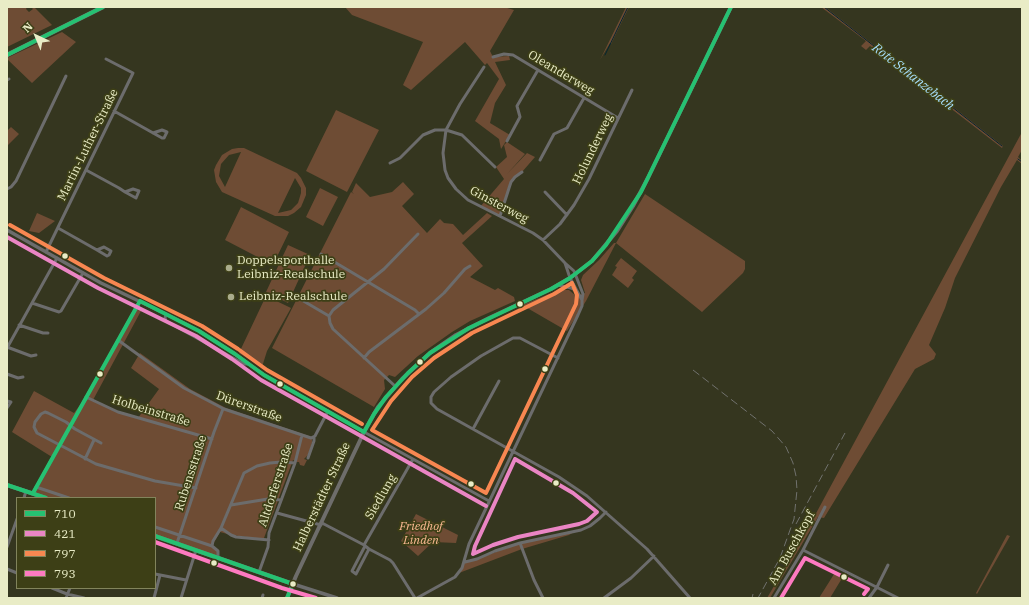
<!DOCTYPE html>
<html>
<head>
<meta charset="utf-8">
<style>
	body { margin:0 }
	#map { position:relative; width:1029px; height:605px; overflow:hidden; background:#35361f; font-family:"IBM Plex Serif",serif }
	canvas { display:block }
	.frame { position:absolute; inset:0; border:8px solid #e9ecc6; pointer-events:none }
	.legend { position:absolute; left:16px; top:497px; width:140px; height:92px; box-sizing:border-box; background:#3d3f16; border:1px solid #82845c; margin:0; padding:5px 7px; list-style:none; font-size:12px; color:#e9ecc6 }
	.legend li { display:flex; align-items:center; gap:8px; height:20px }
	.legend b { width:20px; border:1px solid #82845c }
	.north { position:absolute; left:16px; top:16px; width:40px; height:40px; -webkit-text-stroke:3px #3d3f16; paint-order:stroke; rotate:316deg; font-size:11px; font-weight:700; line-height:16px; text-align:center; color:#e9ecc6 }
	.north::after { content:''; display:block; margin:auto; width:14px; height:18px; background:#e9ecc6; clip-path:polygon(50% 0,100% 100%,50% 72%,0 100%) }
</style>
</head>
<body>
<div id="map">
<canvas width="1029" height="605"></canvas>
<div class="frame"></div>
<ul class="legend">
<li><b style="height:5px;background:#26c172"></b>710</li>
<li><b style="height:5px;background:#ea85c4"></b>421</li>
<li><b style="height:5px;background:#f88751"></b>797</li>
<li><b style="height:5px;background:#fe7ac1"></b>793</li>
</ul>
<div class="north">N</div>
</div>
<script>
const context = document.querySelector('canvas').getContext('2d');
context.lineJoin = 'round';
function fillPath(path, color) { context.fillStyle = color; context.fill(path, 'evenodd'); }
const poly = rows => new Path2D(rows.map(r => 'M' + r).join(''));
function strokePath(path, color, width, dash) { context.strokeStyle = color; context.lineWidth = width; context.lineCap = dash ? 'butt' : 'round'; context.setLineDash(dash || []); context.stroke(path); }
function label(font, color, halo, rows, align = 'center') {
  context.font = font + ' "IBM Plex Serif",serif'; context.lineWidth = 3.5; context.setLineDash([]); context.textBaseline = 'middle'; context.strokeStyle = halo; context.fillStyle = color; for (const [text, x, y, turn = 0] of rows) {
    context.save(); context.translate(x, y); context.rotate((+turn || 0) * Math.PI / 180); context.textAlign = isNaN(turn) ? turn : align; if (halo) context.strokeText(text, 0, 0); context.fillText(text, 0, 0); context.restore();
  }
}
const green = poly([
	[7,7,27,7,26,9,29,12,33,9,32,8,34,7,52,25,7,47],
	[345,7,504,7,514,10,490,51,493,57,509,56,510,60,495,62,506,85,495,103,490,123,510,135,501,149,499,139,475,121,499,79,487,63,485,65,465,42,411,90,403,85,423,42,352,15],
	[626,7,629,7,611,44,610,43,600,60],
	[821,7,825,7,1003,146,1002,148,870,46,866,50,861,46,866,41],
	[62,32,76,42,32,83,7,59,7,58],
	[336,110,379,130,347,192,306,171],
	[11,127,19,134,8,145,7,131],
	[1022,132,1022,150,1018,157,1022,161,1022,164,1017,160,1001,187,955,278,945,308,929,345,936,354,934,359,915,369,824,518,818,517,770,598,767,598,807,530],
	[507,142,525,154,507,174,527,153,535,157,522,172,513,178,500,216,480,207,504,179,496,167,507,157,504,145],
	[238,148,244,148,297,173,301,178,306,188,306,195,301,207,294,213,288,216,275,216,222,192,216,182,214,170,216,165,222,155,232,149],
	[241,152,225,187,219,176,221,164,229,155],
	[295,178,301,188,301,193,298,203,291,210,278,213],
	[403,182,414,194,402,206,427,233,440,219,444,223,453,224,463,235,487,213,492,216,462,243,483,266,470,277,495,290,498,288,514,297,515,301,470,321,452,332,418,356,395,377,389,375,384,380,385,389,374,407,272,348,351,192,354,194,352,192,356,183,370,197,392,192],
	[320,188,338,197,323,226,306,217],
	[645,194,745,261,745,269,743,273,702,312,616,243,586,301,567,331,522,305,559,290,569,290,576,296,585,293,581,280,583,275,599,260,614,243,616,243],
	[241,207,289,232,273,265,225,240],
	[37,213,55,221,39,233,29,231],
	[288,245,310,255,288,303,266,292],
	[621,258,637,271,632,278,634,280,628,288,612,275,617,267,615,266],
	[266,296,291,308,267,351,262,367,239,353],
	[135,309,141,311,93,400,118,412,138,418,159,389,131,368,140,353,190,389,226,408,312,437,312,443,308,455,304,459,307,460,304,466,300,465,299,462,297,462,293,460,264,538,262,539,231,535,220,532,212,546,218,551,218,558,155,536,155,498,46,498,33,493,52,457,12,432,34,391,74,413,86,397],
	[416,514,458,535,456,543,433,542,418,556,401,541],
	[574,532,569,535,522,549,459,573,465,562,477,559,520,543],
	[1007,535,1010,536,977,594,976,593],
	[836,571,844,575,830,598,819,598]
]);
const stream = poly([
	[824,7,1002,146],
	[605,55,628,7],
	[1018,159,1022,162]
]);
const minor = poly([
	[493,57,504,54,513,55,618,118],
	[484,67,460,104,446,130,443,153,445,170,448,178,456,189,468,200,533,233,543,240,565,263],
	[7,80,9,79],
	[114,111,162,138,164,138,167,132,162,130,153,133],
	[507,141,520,117,517,106,538,70],
	[540,160,554,134,567,128,584,98],
	[390,163,400,158,423,135,435,130,446,130,462,135,495,167],
	[86,170,119,188,125,192,136,198,139,191,133,189,125,192],
	[7,189,11,187,16,181,66,76],
	[545,192,567,215],
	[500,216,511,182,515,177,522,172],
	[58,228,97,250,107,256,109,255,111,251,104,247,97,250],
	[543,240,560,224,574,205,589,179,632,90],
	[46,252,133,73,106,59],
	[321,254,415,310,419,314],
	[558,285,571,288,575,290],
	[300,299,329,316,330,323,333,329,395,386],
	[32,303,59,312,61,311,83,273],
	[166,314,165,318,166,321,244,364,249,364],
	[329,316,333,310,384,269,418,234],
	[19,325,43,333,48,333],
	[118,340,184,388,224,409,311,438,315,436,328,411],
	[7,347,31,356,36,355],
	[7,348,57,258],
	[364,358,369,352,426,309,444,293,465,269,470,266],
	[558,358,520,338,513,338,481,356,451,377,434,392,431,397,431,403,437,409,559,477,587,496,647,549,690,598],
	[7,374,18,378,23,377],
	[86,397,118,412,212,439],
	[7,401,11,402,7,408],
	[473,429,499,381],
	[364,432,489,501],
	[101,443,75,429,66,422,48,413,45,412,41,414,35,422,34,427,37,433,96,464,155,481,196,488],
	[308,458,314,441,314,438],
	[85,459,94,440],
	[36,487,69,498],
	[33,493,140,301],
	[24,498,26,491],
	[231,505,268,499,281,500],
	[277,513,321,525],
	[322,523,364,545,369,549,390,560,393,563,415,598],
	[155,527,212,546,218,551,218,558],
	[221,528,231,535,236,537,269,540],
	[177,543,214,432,223,409],
	[520,543,534,580,543,598],
	[364,545,413,459],
	[212,546,213,541,221,528,244,473,257,466,270,463,281,462,295,463],
	[365,546,352,571,356,574,369,549],
	[7,547,17,519],
	[803,550,898,598],
	[465,562,477,559,495,551,520,543,581,530,590,526,600,518,606,512],
	[7,569,17,573],
	[259,572,268,547,269,533,295,463,302,435],
	[155,574,186,580],
	[52,588,67,594,84,598],
	[66,598,70,588],
	[154,598,160,575],
	[181,598,196,550],
	[262,598,263,595],
	[417,598,455,577,462,568,469,544,578,315,582,306,582,300,583,294,574,271,565,263,570,278,582,300],
	[604,598,631,578,654,556],
	[774,598,803,550,825,507],
	[869,598,877,587,888,565]
]);
const tertiary = poly([
	[7,230,101,283,166,314,199,331,235,354,264,375,364,432],
	[293,584,337,598]
]);
const secondary = poly([
	[7,485,46,498],
	[155,536,293,584],
	[287,598,296,576,364,432,378,407,402,379,430,353,456,335,489,318,551,289,570,278,592,261,617,231,633,206,648,178,731,7]
]);
const primary = poly([
	[7,55,103,7]
]);
const rail = poly([
	[693,370,772,431,786,447,793,463,796,476,797,490,794,519,780,558,758,598],
	[796,524,845,433],
	[752,598,753,594]
]);
const bus1 = poly([
	[7,55,103,7],
	[140,301,199,331,235,354,264,375,364,432],
	[364,432,374,414,386,397,408,373,430,353,469,328,551,289,570,278,592,261,606,245,641,192,731,7],
	[7,485,46,498],
	[33,493,140,301],
	[155,536,293,584,287,598]
]);
const bus2 = poly([
	[7,237,98,288,196,336,232,359,261,380,486,506],
	[515,459,573,493,597,512,587,521,579,524,518,537,493,545,473,554,475,546,515,459]
]);
const bus3 = poly([
	[10,225,104,278,202,326,238,349,267,370,362,424],
	[572,283,577,295,576,304,486,493,372,430,391,401,412,377,434,358,472,333,554,294,572,283]
]);
const bus4 = poly([
	[155,542,282,588,316,598],
	[781,598,805,558,868,589,864,594]
]);
const markers = [
	[65,256,3.5,"#e9ecc6"],
	[229,268,4,"#aaac8c"],
	[231,297,4,"#aaac8c"],
	[520,304,3.5,"#e9ecc6"],
	[420,362,3.5,"#e9ecc6"],
	[545,369,3.5,"#e9ecc6"],
	[100,374,3.5,"#e9ecc6"],
	[280,384,3.5,"#e9ecc6"],
	[556,483,3.5,"#e9ecc6"],
	[471,484,3.5,"#e9ecc6"],
	[214,563,3.5,"#e9ecc6"],
	[844,577,3.5,"#e9ecc6"],
	[293,584,3.5,"#e9ecc6"]
];
const streetNames = [
	["Oleanderweg",561,73,31],
	["Martin-Luther-Straße",88,145,-64],
	["Holunderweg",593,149,-64],
	["Ginsterweg",499,205,28],
	["Dürerstraße",249,407,20],
	["Holbeinstraße",151,411,17],
	["Rubensstraße",191,473,-72],
	["Altdorferstraße",276,485,-72],
	["Halberstädter Straße",322,497,-65],
	["Siedlung",381,497,-60],
	["Am Buschkopf",792,548,-61]
];
const poiNames = [
	["Doppelsporthalle",237,261],
	["Leibniz-Realschule",237,275],
	["Leibniz-Realschule",239,297]
];
const parkNames = [
	["Friedhof",421,527],
	["Linden",421,541]
];
const waterNames = [
	["Rote Schanzebach",913,77,38]
];
fillPath(green, '#6e4c34');
strokePath(stream, '#052530', 1);
strokePath(minor, '#6c6c6c', 3);
strokePath(tertiary, '#6c6c6c', 3.5);
strokePath(secondary, '#6e6d6b', 4);
strokePath(primary, '#747271', 4.5);
strokePath(rail, '#71726e', 1, [8, 4]);
strokePath(bus1, '#26c172', 4);
strokePath(bus2, '#ea85c4', 4);
strokePath(bus3, '#f88751', 4);
strokePath(bus4, '#fe7ac1', 4);
for (const [x, y, r, color] of markers) { const dot = new Path2D(); dot.arc(x, y, r, 0, 2 * Math.PI); context.fillStyle = color; context.fill(dot); strokePath(dot, '#3d3f16', 1.5); }
label('12px', '#e9ecc6', '#3d3f16', streetNames);
label('12px', '#e9ecc6', '#3d3f16', poiNames, 'left');
label('italic 12px', '#fab992', '#3d3f16', parkNames);
label('italic 13px', '#a6ddfa', '#3d3f16', waterNames);
</script>
</body>
</html>
